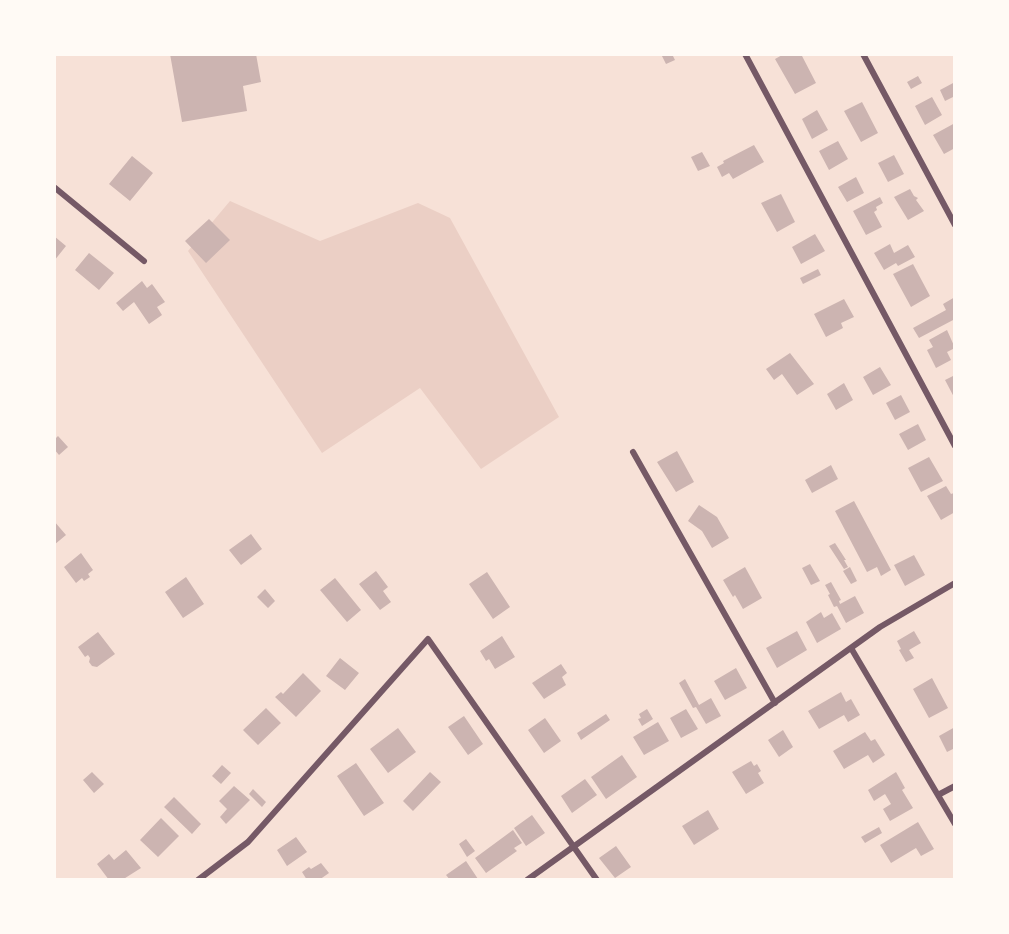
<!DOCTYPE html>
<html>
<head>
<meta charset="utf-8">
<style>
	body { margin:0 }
	#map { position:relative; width:1009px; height:934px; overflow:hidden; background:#f7e1d7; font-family:"Titillium Web",sans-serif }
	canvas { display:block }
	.frame { position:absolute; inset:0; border:56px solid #fffaf5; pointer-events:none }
</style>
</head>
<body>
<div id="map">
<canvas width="1009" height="934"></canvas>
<div class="frame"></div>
</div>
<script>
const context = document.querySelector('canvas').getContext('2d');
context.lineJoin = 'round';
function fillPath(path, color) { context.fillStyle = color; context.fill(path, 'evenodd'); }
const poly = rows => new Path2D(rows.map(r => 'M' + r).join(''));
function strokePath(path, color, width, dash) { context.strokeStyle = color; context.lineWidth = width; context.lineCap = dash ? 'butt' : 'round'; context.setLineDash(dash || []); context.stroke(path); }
const green = poly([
	[230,201,320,241,418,203,450,218,559,417,481,469,420,388,322,453,188,251]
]);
const building = poly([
	[170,54,256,54,261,82,243,86,247,111,182,122],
	[661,54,672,54,675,60,666,64],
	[784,54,801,54,816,83,795,94,775,59],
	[918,76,922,83,911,89,907,82],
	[955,82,955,96,945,101,940,90],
	[932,97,942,115,925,125,915,106],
	[862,102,878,133,861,142,844,111],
	[817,110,828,130,812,139,802,119],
	[955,123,955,148,944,154,933,135],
	[838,141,848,159,829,170,819,151],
	[754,145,764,162,733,179,729,173,722,177,717,167,724,163,723,161],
	[702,152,710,166,698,171,691,157],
	[894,155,904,174,888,182,878,163],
	[132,156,153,173,130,201,109,184],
	[856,177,864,193,847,202,838,187],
	[910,189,914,196,918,198,916,200,924,211,908,220,894,197],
	[781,194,795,222,777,232,761,203],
	[880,197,883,203,876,207,877,210,874,212,882,227,866,235,853,211],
	[209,219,230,240,206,263,185,241],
	[815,234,825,251,801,264,792,247],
	[54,236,66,246,54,261],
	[890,244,894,253,908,245,915,257,898,266,896,263,884,270,874,253],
	[89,253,114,273,99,290,75,270],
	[913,264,930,296,911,307,893,274],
	[818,269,821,275,803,284,800,278],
	[142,281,147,288,152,284,165,302,157,307,162,315,149,324,134,302,123,311,116,303],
	[955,297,955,319,919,338,913,328,946,310,943,304],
	[844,299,854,317,841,323,843,328,826,337,814,314],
	[947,330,955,348,947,352,951,360,936,368,927,350,933,347,929,340],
	[790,353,814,384,797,395,782,374,774,380,766,369],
	[880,367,891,385,873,395,863,377],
	[955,375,955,399,945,380],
	[844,383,853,400,836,410,827,394],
	[901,395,910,412,895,420,886,403],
	[918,424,926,440,908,450,899,434],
	[58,436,68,447,59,455,54,449,54,440],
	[677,451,694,482,676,492,657,462],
	[929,457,943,481,921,492,908,468],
	[831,465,838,479,812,493,805,480],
	[946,486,951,494,954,493,955,494,955,512,941,520,927,496],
	[854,501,891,570,881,576,877,567,867,572,835,511],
	[699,505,717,517,729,538,712,548,702,531,688,521],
	[54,521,66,535,54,545],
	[251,534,262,549,241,565,229,550],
	[835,543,846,560,844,560,848,567,844,569,829,546],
	[81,553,93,570,88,574,90,577,84,581,82,578,76,583,64,567],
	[914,555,925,575,905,586,894,565],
	[810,564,820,581,811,585,802,568],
	[745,567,762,598,743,609,735,595,733,597,723,580],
	[850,567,857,581,851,584,843,571],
	[376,571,388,587,383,591,391,602,380,610,359,584],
	[487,572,510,607,493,619,469,584],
	[186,577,204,604,183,618,165,592],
	[335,578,361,610,347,622,320,590],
	[831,582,841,600,839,601,840,604,855,596,864,613,846,623,837,606,834,607,828,595,830,594,825,585],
	[265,589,275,601,268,608,257,597],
	[821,612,824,618,832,613,841,629,817,643,806,622],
	[797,631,807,650,777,668,766,648],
	[914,631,921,643,909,650,914,658,906,662,899,650,901,649,897,641],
	[98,632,115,654,97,667,92,666,89,662,90,658,88,655,85,657,78,647],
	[502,636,515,657,495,669,489,659,486,661,480,651],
	[340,658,359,673,345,690,326,676],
	[561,664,567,673,562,677,566,685,544,699,532,683],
	[736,668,747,688,725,700,714,681],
	[303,673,321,691,296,717,275,697,281,692,283,694],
	[932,678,948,708,929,718,913,689],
	[685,679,699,705,711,698,721,716,706,724,696,707,693,708,679,683],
	[841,692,846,702,851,699,860,715,848,722,844,715,819,729,808,711],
	[266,708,281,723,258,745,243,730],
	[647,709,653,719,642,726,638,719,641,718,639,714],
	[686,709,698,729,681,738,670,718],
	[606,714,610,720,581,740,577,733],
	[464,716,483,744,468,755,448,727],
	[545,718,561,741,544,753,528,730],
	[658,722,669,741,644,755,633,737],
	[955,727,955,748,947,752,939,736],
	[398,728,416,752,388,773,370,749],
	[783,730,793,747,779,757,768,740],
	[865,732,871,741,875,739,885,755,873,763,868,755,844,769,833,751],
	[622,755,637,777,606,799,591,777],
	[751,761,754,766,757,764,761,771,758,773,764,783,746,794,732,772],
	[356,763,384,803,364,816,337,776],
	[222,765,231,773,221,784,212,776],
	[92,772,104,784,94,793,83,780],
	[430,772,441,782,413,811,403,801],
	[896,772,905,788,902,790,913,808,890,821,883,809,891,804,885,794,874,801,868,790],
	[585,779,597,795,572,813,561,796],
	[234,786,250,800,226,824,220,817,227,809,219,801],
	[253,789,266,802,262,807,249,794],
	[174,797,201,824,192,834,164,807],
	[708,810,719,829,694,845,682,826],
	[532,815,545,833,526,846,514,828],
	[161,818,179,836,158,857,140,840],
	[918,822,934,849,921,856,916,848,891,863,880,845],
	[879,827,882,833,865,843,861,837],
	[513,830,522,843,514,848,517,851,486,873,475,858],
	[296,837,307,852,287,866,277,850],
	[466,839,475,851,467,857,459,844],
	[616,846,631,867,615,878,599,858],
	[126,850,141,868,122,880,109,880,97,864,109,854,114,860],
	[466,861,478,879,450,880,446,875],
	[321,863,329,873,319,880,307,880,302,872,309,867,311,869]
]);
const minor = poly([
	[745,54,955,446],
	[863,54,955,225],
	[54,187,144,261],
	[633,452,775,703],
	[851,648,955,824],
	[938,795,955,786],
	[198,880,248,842,428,639,597,880],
	[527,880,880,627,955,583]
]);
fillPath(green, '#ebcfc5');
fillPath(building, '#ccb4b1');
strokePath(minor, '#755966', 6);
</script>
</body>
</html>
